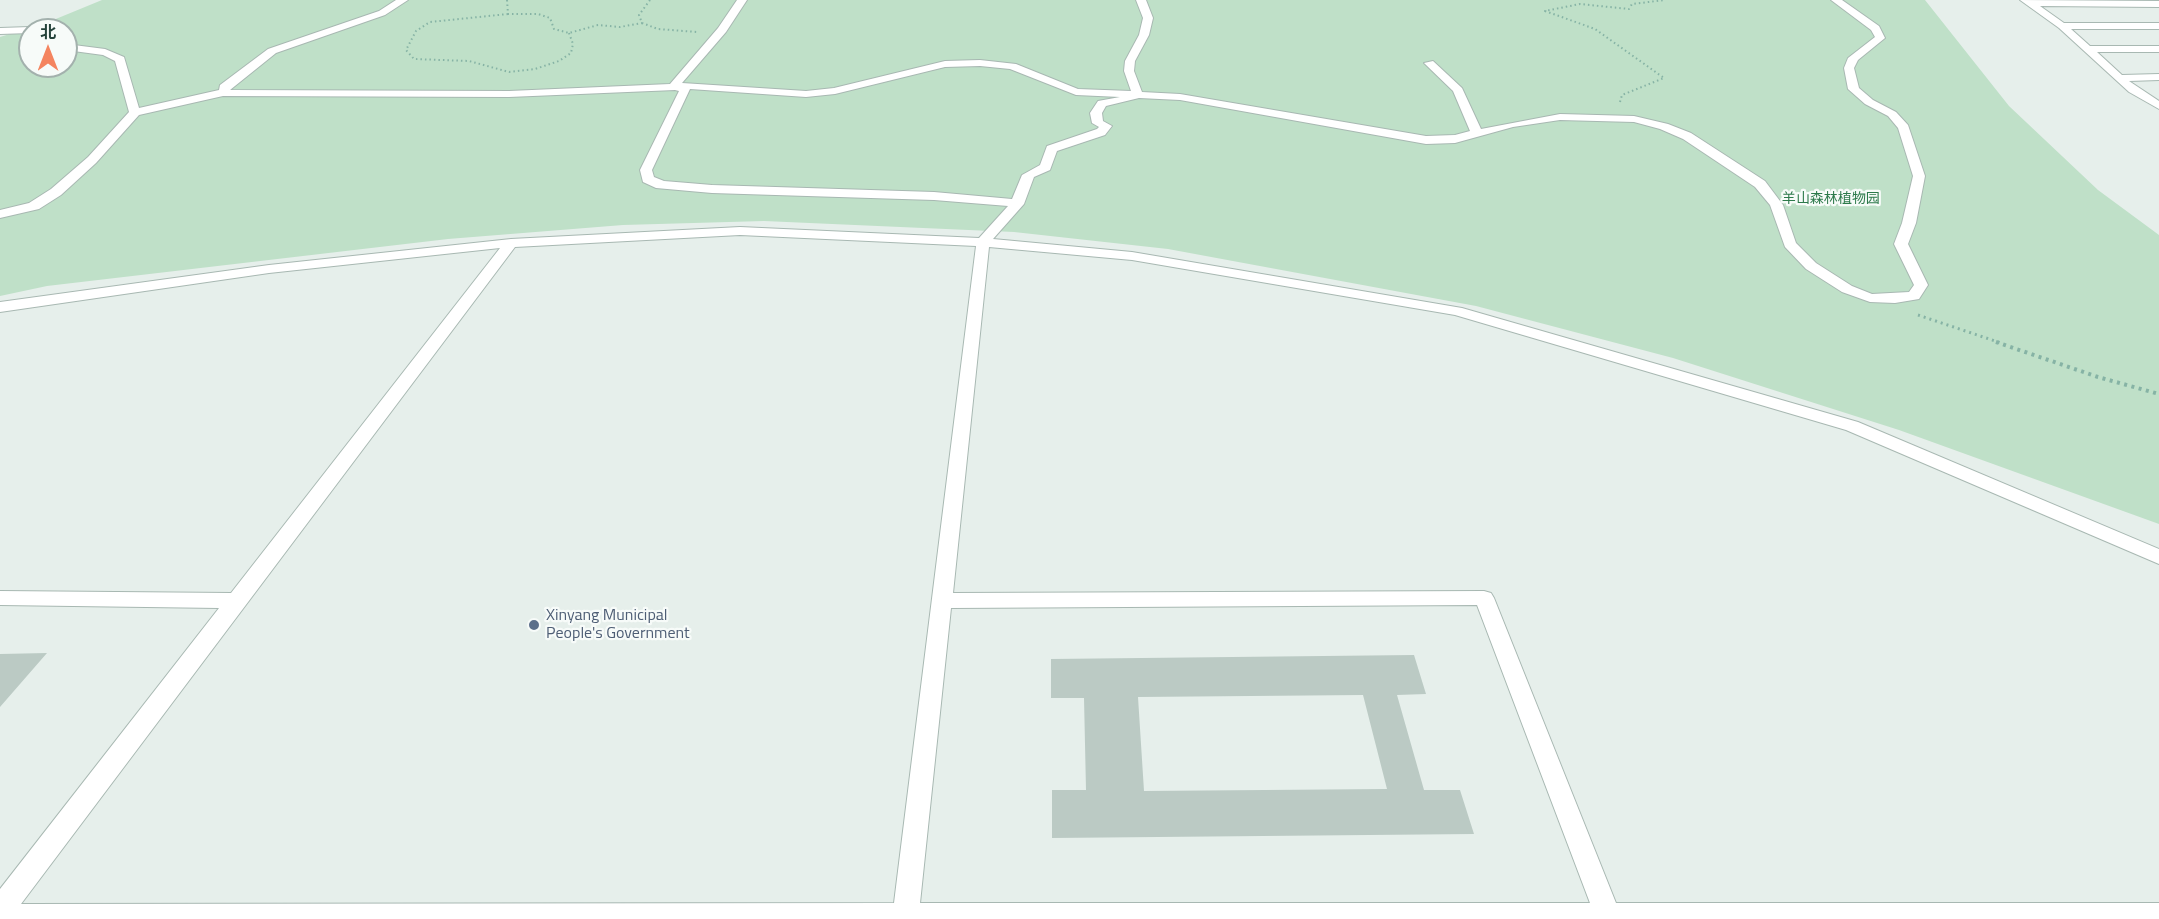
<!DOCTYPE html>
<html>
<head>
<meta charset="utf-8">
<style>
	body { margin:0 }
	#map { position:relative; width:2159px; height:919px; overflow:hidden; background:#e6efeb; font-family:"Titillium Web","Noto Sans SC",sans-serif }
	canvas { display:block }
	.north { position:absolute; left:18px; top:18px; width:60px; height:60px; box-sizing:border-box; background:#f7fbf9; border:2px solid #a3b1ad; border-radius:50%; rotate:0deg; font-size:16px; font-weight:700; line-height:24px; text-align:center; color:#24423a }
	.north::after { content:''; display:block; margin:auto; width:21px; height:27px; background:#f4845f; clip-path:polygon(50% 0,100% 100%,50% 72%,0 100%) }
</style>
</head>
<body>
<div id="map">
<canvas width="2159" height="919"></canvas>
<div class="north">北</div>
</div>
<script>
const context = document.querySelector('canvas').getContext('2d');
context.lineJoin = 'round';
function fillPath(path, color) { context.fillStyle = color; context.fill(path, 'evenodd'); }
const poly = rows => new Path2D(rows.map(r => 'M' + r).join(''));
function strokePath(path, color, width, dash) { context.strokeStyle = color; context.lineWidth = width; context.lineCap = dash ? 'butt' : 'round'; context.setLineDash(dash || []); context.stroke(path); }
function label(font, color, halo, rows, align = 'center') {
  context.font = font + ' "Titillium Web","Noto Sans SC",sans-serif'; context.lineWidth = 4.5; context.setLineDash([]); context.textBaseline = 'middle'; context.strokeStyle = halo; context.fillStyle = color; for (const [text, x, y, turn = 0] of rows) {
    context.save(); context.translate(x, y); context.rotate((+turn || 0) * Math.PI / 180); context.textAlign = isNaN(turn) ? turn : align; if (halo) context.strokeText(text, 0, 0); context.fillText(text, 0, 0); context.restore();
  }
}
const green = poly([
	[102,0,1925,0,2009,106,2098,190,2159,235,2159,524,1899,430,1673,358,1476,306,1168,249,1014,232,764,221,623,225,448,239,47,286,0,296,0,37,46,23],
	[30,30,66,30,66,66,30,66]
]);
const building = poly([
	[47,653,0,707,0,654],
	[1414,655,1426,694,1397,695,1424,790,1460,790,1474,834,1052,838,1052,790,1086,790,1084,698,1051,698,1051,659],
	[1363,695,1387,789,1144,791,1138,697]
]);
const pathFar2 = poly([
	[507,0,508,14,538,14,550,18,554,29,569,33,598,25,620,27,642,23],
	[650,0,639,15,642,23,658,29,697,32],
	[508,14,430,22,416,31,406,50,414,59,469,61,509,72,535,69,559,61,571,53,573,44,569,33],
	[1620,102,1622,95,1664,78,1595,29,1545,11,1580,4,1629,9,1632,4,1665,0]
]);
const pathFar1 = poly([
	[1918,315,2001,343]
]);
const path = poly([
	[1996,342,2098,377,2159,394]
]);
const minor = poly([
	[396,0,408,0,385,15,276,53,230,90,509,91,670,84,718,28,737,0,747,0,726,32,682,83,806,91,834,88,945,61,980,60,1016,64,1078,89,1131,91,1124,71,1125,61,1139,35,1143,18,1136,0,1146,0,1153,18,1149,35,1135,61,1134,71,1142,92,1180,94,1426,136,1455,135,1470,131,1453,91,1424,63,1433,61,1462,88,1481,129,1560,114,1634,116,1668,124,1691,133,1765,181,1783,205,1796,243,1816,263,1852,286,1872,294,1909,292,1914,285,1894,244,1902,223,1913,176,1898,128,1888,116,1865,104,1848,89,1844,68,1848,58,1875,37,1871,30,1831,0,1842,0,1879,26,1885,38,1858,60,1854,68,1859,88,1873,100,1896,112,1908,125,1925,176,1916,223,1908,244,1928,285,1919,299,1895,303,1870,302,1842,292,1806,269,1785,247,1770,205,1755,187,1683,139,1660,129,1634,122,1560,120,1513,127,1455,143,1426,144,1180,100,1139,98,1106,106,1102,113,1103,121,1112,126,1105,135,1057,151,1050,170,1034,177,1024,204,993,239,1132,252,1462,308,1858,422,2159,549,2159,564,1846,430,1455,315,1132,260,989,247,953,593,1484,591,1491,593,1494,598,1616,903,2159,903,2159,919,0,919,0,889,219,608,0,605,0,591,231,593,500,248,269,273,0,312,0,302,269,265,511,239,740,227,979,238,1008,206,934,200,712,193,656,188,643,182,640,170,679,91,675,90,509,97,223,96,139,115,96,163,61,195,39,209,0,218,0,210,29,203,51,189,88,157,129,112,115,61,103,55,66,50,66,44,105,49,124,57,139,108,219,90,220,85,268,49,379,11,396,0],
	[980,66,1010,69,1076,95,1120,97,1098,101,1090,113,1092,123,1099,127,1097,129,1047,146,1040,165,1022,175,1012,199,934,192,712,185,664,181,654,177,652,170,690,89,806,97,835,94,945,67,980,66],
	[740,235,976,246,894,903,21,904,515,247,740,235],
	[1477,605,1590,903,920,903,951,608,1477,605],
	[2020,0,2159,1,2159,7,2040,6,2064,23,2159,23,2159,29,2071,29,2090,46,2159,46,2159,52,2097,52,2122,75,2159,74,2159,80,2129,81,2159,101,2159,109,2129,92,2059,28,2020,0],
	[0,28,30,27,35,30,30,30,30,33,0,34,0,28]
]);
const markers = [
	[534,625,6,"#5c6f8a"]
];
const farParknames = [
	["羊山森林植物园",1831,200]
];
const serviceNames = [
	["Xinyang Municipal",546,616],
	["People's Government",546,634]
];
fillPath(green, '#bfe0c8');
fillPath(building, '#bbcac4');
strokePath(minor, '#a8b8b2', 2);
strokePath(pathFar2, '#86b3a5', 2, [1.5, 3]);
strokePath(pathFar1, '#86b3a5', 3, [2, 4]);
strokePath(path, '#86b3a5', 4, [3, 4.5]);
fillPath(minor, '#fff');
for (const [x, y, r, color] of markers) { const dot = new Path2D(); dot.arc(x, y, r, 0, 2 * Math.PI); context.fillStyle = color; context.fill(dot); strokePath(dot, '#f7fbf9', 2); }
label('14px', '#2d7a4b', '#f7fbf9', farParknames);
label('16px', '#4e5e75', '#f7fbf9', serviceNames, 'left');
</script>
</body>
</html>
